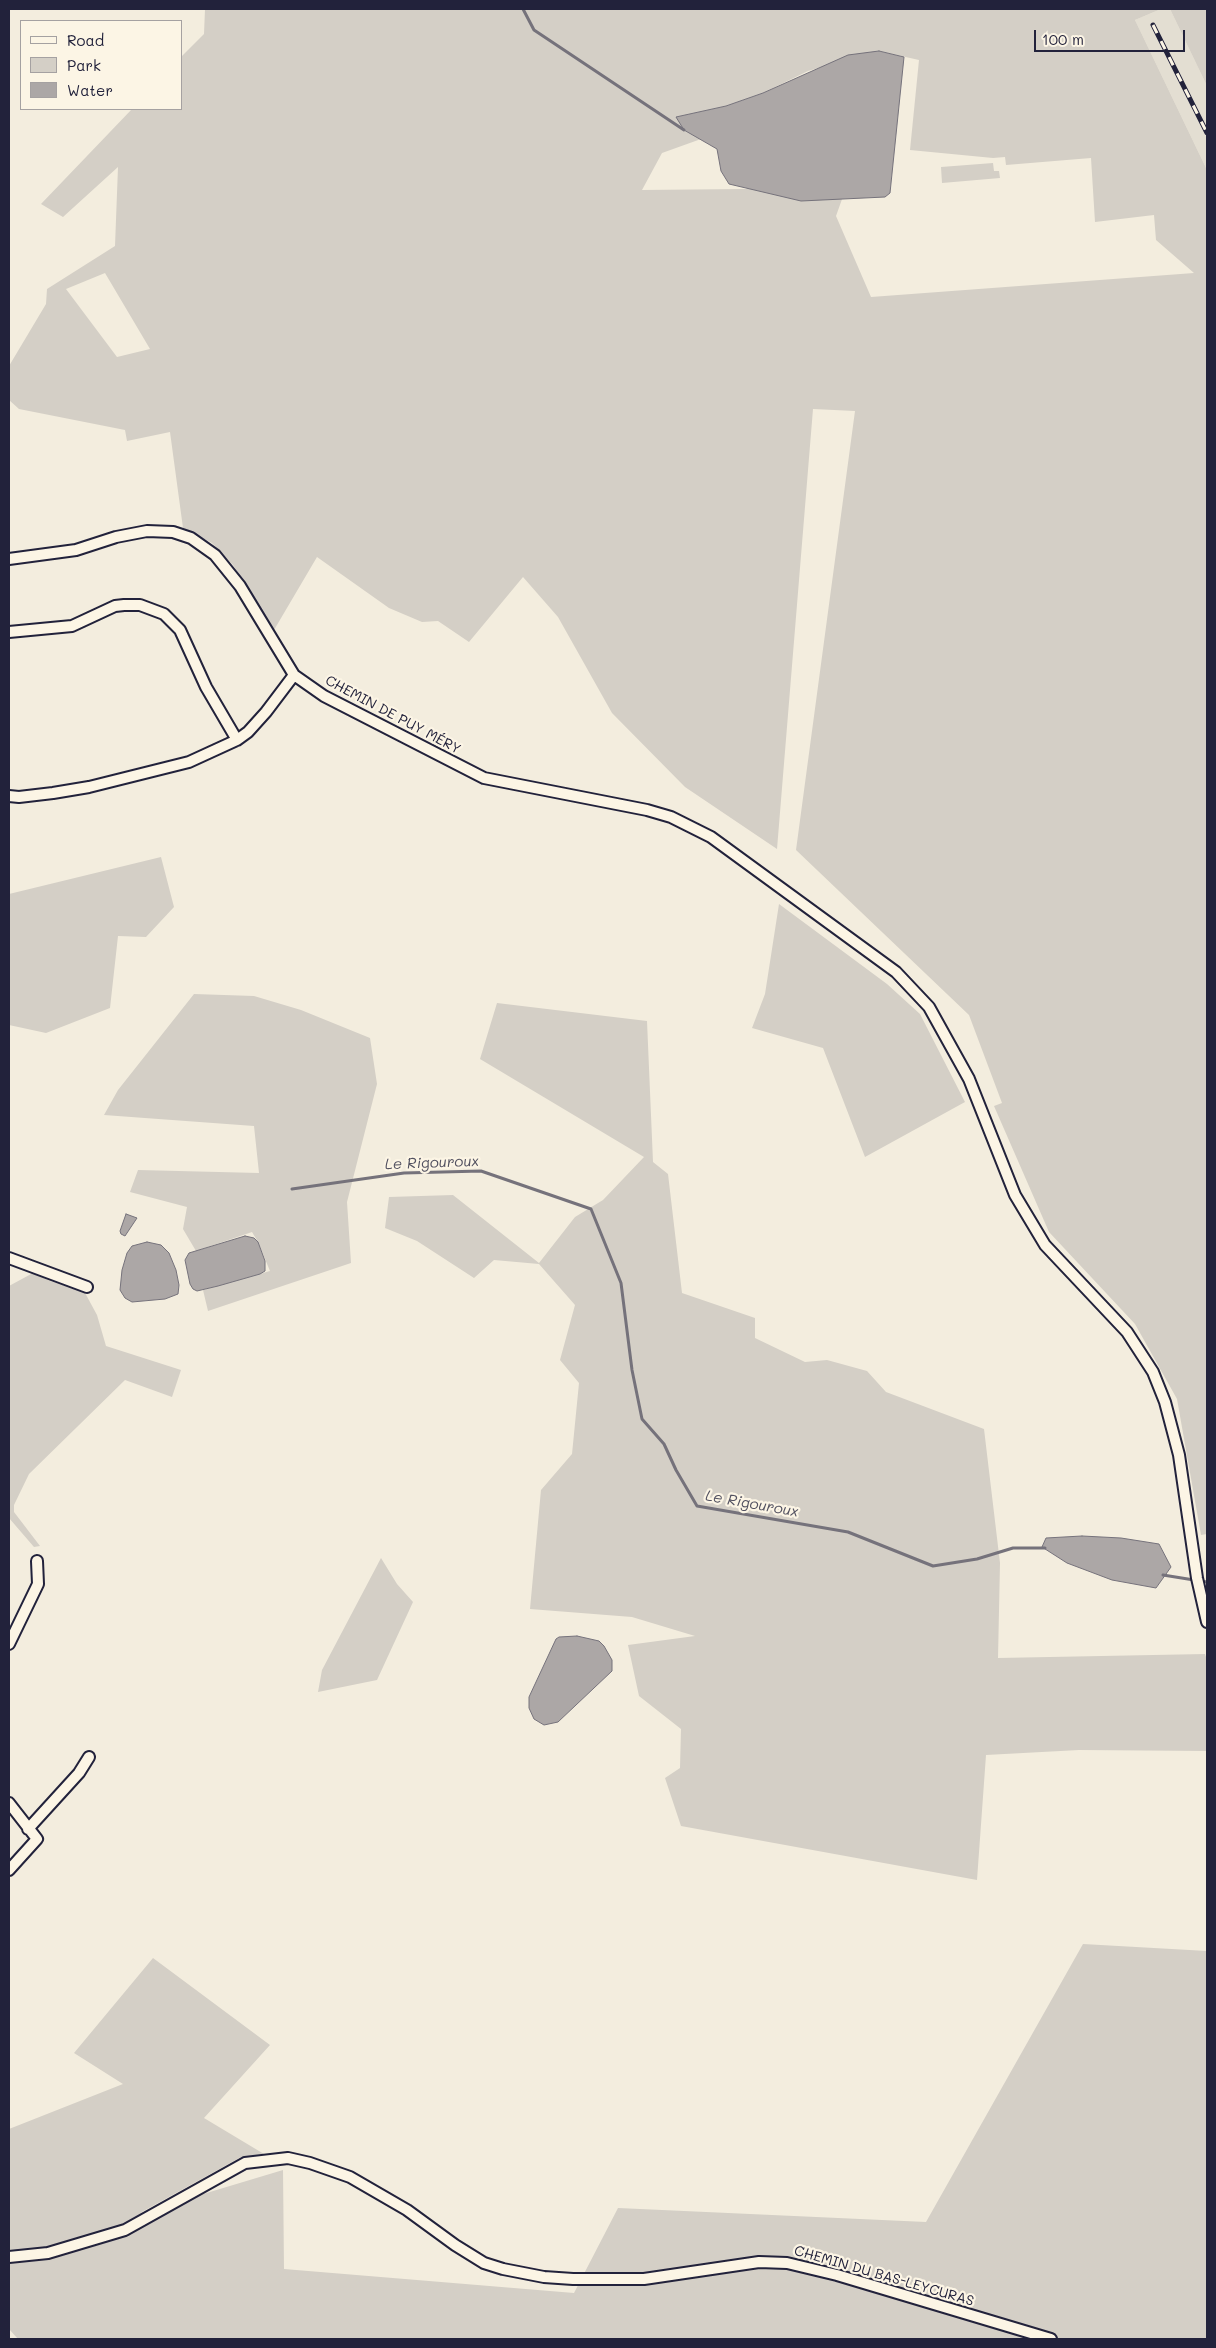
<!DOCTYPE html>
<html>
<head>
<meta charset="utf-8">
<style>
	body { margin:0 }
	#map { position:relative; width:1216px; height:2348px; overflow:hidden; background:#f3edde; font-family:Mali,sans-serif }
	canvas { display:block }
	.frame { position:absolute; inset:0; border:10px solid #22223b; pointer-events:none }
	.legend { position:absolute; left:20px; top:20px; width:162px; height:90px; box-sizing:border-box; background:#fcf5e5; border:1px solid #a5a1a1; margin:0; padding:6px 9px; list-style:none; font-size:15px; color:#22223b }
	.legend li { display:flex; align-items:center; gap:10px; height:25px }
	.legend b { width:25px; border:1px solid #a5a1a1 }
	.scale { position:absolute; left:1034px; top:30px; width:151px; height:22px; box-sizing:border-box; border:2px solid #22223b; border-top:0; padding-left:6px; font-size:15px; line-height:18px; white-space:nowrap; color:#22223b; -webkit-text-stroke:4px #fcf5e5; paint-order:stroke }
</style>
</head>
<body>
<div id="map">
<canvas width="1216" height="2348"></canvas>
<div class="frame"></div>
<ul class="legend">
<li><b style="height:6px;background:#fcf5e5"></b>Road</li>
<li><b style="height:14px;background:#d4cfc6"></b>Park</li>
<li><b style="height:14px;background:#aca7a6"></b>Water</li>
</ul>
<div class="scale">100 m</div>
</div>
<script>
const context = document.querySelector('canvas').getContext('2d');
context.lineJoin = 'round';
function fillPath(path, color) { context.fillStyle = color; context.fill(path, 'evenodd'); }
const poly = rows => new Path2D(rows.map(r => 'M' + r).join(''));
function strokePath(path, color, width, dash) { context.strokeStyle = color; context.lineWidth = width; context.lineCap = dash ? 'butt' : 'round'; context.setLineDash(dash || []); context.stroke(path); }
function label(font, color, halo, rows, align = 'center') {
  context.font = font + ' Mali,sans-serif'; context.lineWidth = 4.5; context.setLineDash([]); context.textBaseline = 'middle'; context.strokeStyle = halo; context.fillStyle = color; for (const [text, x, y, turn = 0] of rows) {
    context.save(); context.translate(x, y); context.rotate((+turn || 0) * Math.PI / 180); context.textAlign = isNaN(turn) ? turn : align; if (halo) context.strokeText(text, 0, 0); context.fillText(text, 0, 0); context.restore();
  }
}
const built = poly([
	[1161,9,1170,9,1207,86,1207,170,1135,20]
]);
const green = poly([
	[205,9,1161,9,1135,20,1207,170,1207,1534,1201,1535,1177,1399,1135,1324,1049,1232,994,1106,1002,1103,969,1015,796,850,855,411,813,409,777,849,685,787,612,713,558,617,523,577,469,642,438,621,422,622,389,608,317,557,274,630,233,565,212,543,183,528,170,432,127,441,125,430,19,409,9,400,9,366,46,304,47,289,115,246,118,167,63,217,41,204,132,109,181,109,181,57,204,34],
	[879,51,919,60,910,150,993,158,1005,157,1006,165,1091,158,1095,222,1154,215,1156,240,1194,273,871,297,836,216,846,188,642,190,662,153,701,139,684,130,677,117,726,106,763,93,808,71],
	[105,273,150,349,117,357,66,289],
	[1170,9,1207,9,1207,86],
	[993,163,994,171,999,171,1000,178,942,183,941,167],
	[161,857,174,907,146,937,118,936,110,1008,46,1033,9,1025,9,894],
	[779,904,887,984,920,1014,965,1102,865,1157,823,1048,752,1028,765,994],
	[194,994,254,996,301,1010,370,1038,377,1084,347,1202,351,1263,208,1311,203,1290,270,1271,258,1242,252,1232,196,1251,183,1229,187,1207,130,1192,138,1170,259,1173,254,1126,104,1115,118,1090],
	[497,1003,647,1021,653,1162,668,1174,682,1293,755,1318,755,1338,805,1362,827,1360,867,1371,886,1392,984,1429,1000,1563,998,1658,1205,1654,1207,1660,1207,1751,1079,1750,986,1755,977,1880,681,1826,665,1778,680,1768,681,1729,639,1696,628,1645,695,1636,632,1617,530,1609,541,1490,572,1454,579,1383,560,1360,575,1305,539,1264,494,1260,474,1278,417,1241,385,1228,389,1197,453,1195,539,1263,575,1217,603,1200,644,1157,480,1059],
	[33,1273,50,1281,84,1291,97,1315,106,1346,181,1370,172,1397,125,1380,29,1474,14,1505,14,1512,40,1546,34,1547,9,1518,9,1286],
	[381,1558,397,1584,413,1602,377,1680,318,1692,322,1670],
	[1083,1944,1207,1951,1207,2339,18,2339,9,2329,9,2129,123,2084,74,2053,153,1958,270,2045,204,2118,264,2154,241,2157,140,2213,283,2170,284,2269,574,2293,618,2208,926,2222]
]);
const water = poly([
	[879,51,904,57,890,193,885,197,801,201,729,184,721,171,717,149,684,130,676,117,726,106,763,93,848,55,879,51],
	[126,1214,137,1218,125,1236,121,1234,120,1231,126,1214],
	[245,1236,254,1238,258,1242,265,1261,265,1271,260,1274,218,1286,197,1291,193,1289,190,1284,185,1260,189,1253,245,1236],
	[147,1242,161,1245,169,1253,176,1270,179,1285,178,1294,165,1299,132,1302,125,1298,120,1290,122,1270,127,1253,132,1246,147,1242],
	[1082,1536,1121,1538,1159,1544,1171,1567,1156,1588,1112,1580,1067,1563,1042,1547,1046,1538,1082,1536],
	[577,1636,599,1641,604,1646,612,1660,612,1671,558,1722,544,1725,534,1719,529,1708,529,1697,556,1639,559,1637,577,1636]
]);
const stream = poly([
	[523,9,534,30,684,130],
	[292,1189,404,1173,481,1171,591,1209,621,1283,632,1370,642,1419,664,1444,676,1470,697,1506,848,1532,933,1566,977,1559,1013,1548,1045,1548],
	[1163,1575,1194,1580],
	[1200,1581,1207,1582]
]);
const minor = poly([
	[9,559,76,550,116,537,147,531,173,532,191,538,215,555,240,586,294,675,324,696,484,778,647,810,671,817,711,837,896,972,929,1007,969,1079,1015,1195,1045,1245,1127,1332,1153,1372,1165,1402,1179,1455,1197,1578,1207,1622],
	[9,632,72,626,115,606,124,605,140,605,164,614,180,630,206,687,237,740],
	[9,796,19,797,53,793,89,787,189,762,237,740,248,732,266,712,294,675],
	[9,1258,87,1287],
	[9,1644,38,1584,37,1561],
	[9,1803,37,1839,9,1870],
	[28,1829,79,1773,89,1757],
	[9,2257,48,2253,125,2230,245,2163,288,2158,310,2163,350,2177,407,2210,455,2245,484,2263,503,2269,544,2277,573,2279,644,2279,759,2262,787,2263,837,2275,1051,2339]
]);
const rail = poly([
	[1153,25,1207,133]
]);
const streetNames = [
	["CHEMIN DE PUY MÉRY",393,715,28],
	["CHEMIN DU BAS-LEYCURAS",884,2276,16]
];
const waterNames = [
	["Le Rigouroux",432,1163,-2],
	["Le Rigouroux",752,1504,10]
];
fillPath(built, '#e3ded2');
fillPath(green, '#d4cfc6');
fillPath(water, '#aca7a6');
strokePath(water, '#75727b', 1);
strokePath(stream, '#75727b', 3);
strokePath(minor, '#22223b', 14);
strokePath(minor, '#fcf5e5', 10);
strokePath(rail, '#22223b', 5);
strokePath(rail, '#fcf5e5', 3, [9]);
label('14px', '#22223b', '#fcf5e5', streetNames);
label('italic 15px', '#525160', '#fcf5e5', waterNames);
</script>
</body>
</html>
